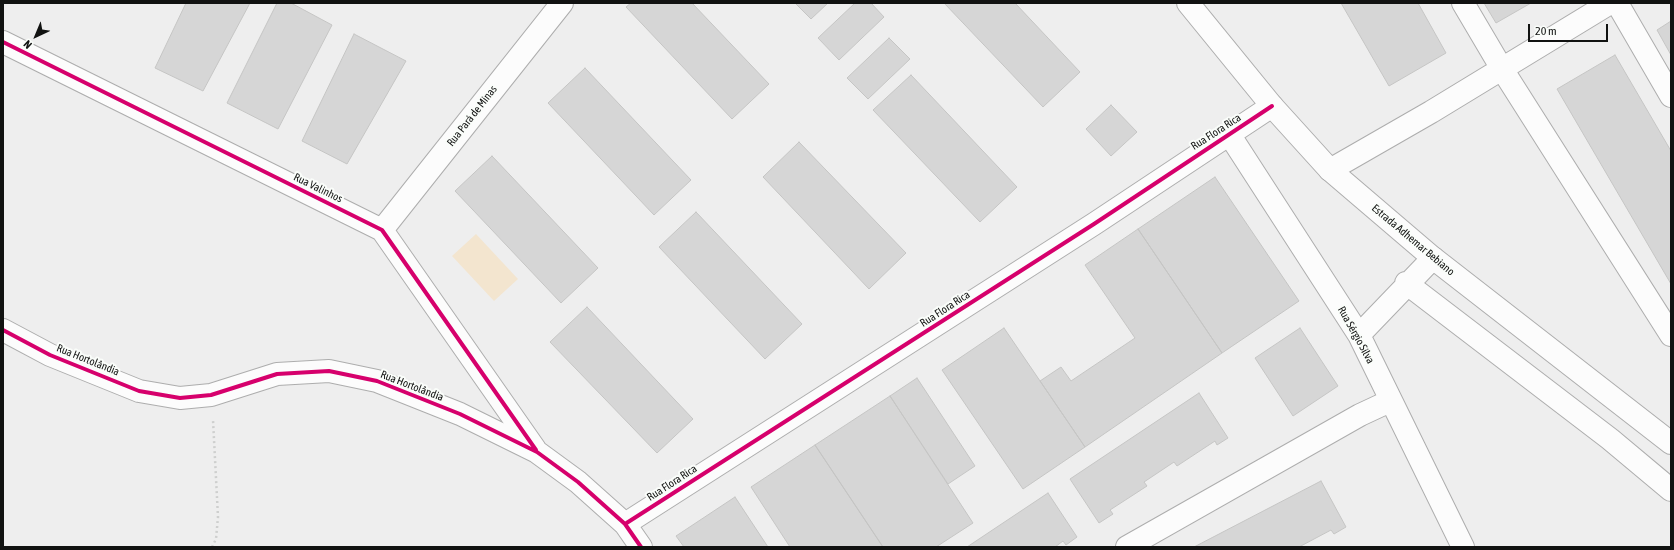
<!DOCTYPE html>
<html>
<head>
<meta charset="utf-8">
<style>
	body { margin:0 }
	#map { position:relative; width:1674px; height:550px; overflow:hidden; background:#eee; font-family:"Asap Condensed",sans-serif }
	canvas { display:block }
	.frame { position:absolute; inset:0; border:4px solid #111211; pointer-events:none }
	.north { position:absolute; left:16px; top:16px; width:40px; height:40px; -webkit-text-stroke:3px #fafdfa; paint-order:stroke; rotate:224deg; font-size:11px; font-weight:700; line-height:16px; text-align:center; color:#111211 }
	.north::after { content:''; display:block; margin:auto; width:14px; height:18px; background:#111211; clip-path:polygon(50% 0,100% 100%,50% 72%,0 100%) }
	.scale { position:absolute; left:1528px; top:24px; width:80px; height:18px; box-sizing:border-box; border:2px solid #111211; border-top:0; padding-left:5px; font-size:12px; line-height:14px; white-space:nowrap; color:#111211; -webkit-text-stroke:3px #fafdfa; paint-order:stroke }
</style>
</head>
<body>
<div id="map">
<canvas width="1674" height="550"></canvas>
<div class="frame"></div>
<div class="north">N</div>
<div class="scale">20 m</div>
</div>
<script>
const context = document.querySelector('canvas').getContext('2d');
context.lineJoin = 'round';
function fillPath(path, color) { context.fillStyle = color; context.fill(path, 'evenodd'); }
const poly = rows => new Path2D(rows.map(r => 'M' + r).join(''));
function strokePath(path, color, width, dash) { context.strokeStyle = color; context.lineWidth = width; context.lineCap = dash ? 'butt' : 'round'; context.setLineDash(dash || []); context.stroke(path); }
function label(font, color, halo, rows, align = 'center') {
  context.font = font + ' "Asap Condensed",sans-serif'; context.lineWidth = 4; context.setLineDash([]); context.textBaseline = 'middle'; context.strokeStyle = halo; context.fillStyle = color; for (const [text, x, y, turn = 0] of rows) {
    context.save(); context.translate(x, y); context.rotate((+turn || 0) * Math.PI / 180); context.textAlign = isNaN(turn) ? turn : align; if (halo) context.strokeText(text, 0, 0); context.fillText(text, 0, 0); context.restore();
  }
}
const green = poly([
	[476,234,518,279,494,301,452,256]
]);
const building = poly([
	[186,3,250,3,203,91,155,68,186,3],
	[277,3,291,3,332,25,278,129,227,103,277,3],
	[631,3,692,3,769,84,732,119,626,7,631,3],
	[795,3,828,3,811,19,795,3],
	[855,3,871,3,884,17,839,60,818,38,855,3],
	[944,3,1015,3,1080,72,1043,107,944,3],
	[1341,3,1418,3,1446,53,1389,86,1341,3],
	[1484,3,1531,3,1496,23,1484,3],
	[1671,21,1671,55,1657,30,1671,21],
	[354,34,406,61,347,164,302,141,354,34],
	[889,38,910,59,868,99,847,78,889,38],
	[1615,55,1671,151,1671,284,1557,89,1615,55],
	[585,68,691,180,654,215,548,103,585,68],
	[911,75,1017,187,980,222,873,110,911,75],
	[1111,105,1137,132,1111,156,1086,129,1111,105],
	[799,142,906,253,869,289,763,177,799,142],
	[492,156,598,268,561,303,455,191,492,156],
	[1215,177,1299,301,1222,353,1138,229,1215,177],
	[696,212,802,324,765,359,659,247,696,212],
	[1138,229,1222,353,1085,447,1040,381,1061,367,1071,381,1135,338,1085,265,1138,229],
	[587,307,693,419,657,453,550,342,587,307],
	[1004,328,1085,447,1023,489,942,370,1004,328],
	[1300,328,1338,386,1293,416,1255,358,1300,328],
	[917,378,975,466,948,484,890,396,917,378],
	[1199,393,1228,438,1217,445,1215,441,1177,466,1174,462,1144,482,1147,486,1110,510,1113,514,1099,523,1070,479,1199,393],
	[890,396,973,523,936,547,883,547,815,445,890,396],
	[815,445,883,547,790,547,751,487,815,445],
	[1321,481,1346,527,1334,534,1331,530,1299,547,1194,547,1321,481],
	[1048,493,1077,537,1066,545,1063,541,1055,547,967,547,1048,493],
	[735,497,768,547,684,547,676,536,735,497]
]);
const path = poly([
	[212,547,216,539,218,517,213,420]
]);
const street = poly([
	[1463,3,1502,69,1671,335],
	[1617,3,1671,96],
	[3,42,382,230,535,449],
	[1229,134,1359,335,1463,547],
	[1330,170,1431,112,1610,3],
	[382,230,562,3],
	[1406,283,1610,439,1671,490],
	[3,330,50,355,139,391,180,398,211,395,277,374,329,371,377,381,460,414,537,452,578,482,625,524,641,547],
	[1359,335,1433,258],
	[625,524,1094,224,1272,106],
	[1127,547,1360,415,1390,401]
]);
const secondary = poly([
	[1188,3,1272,106,1330,170,1433,258,1671,443]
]);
const cycleway = poly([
	[3,42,382,230,536,450],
	[3,330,50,355,139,391,180,398,211,395,277,374,329,371,377,381,460,414,537,452,578,482,625,524,641,547],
	[625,524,1094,224,1272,106]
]);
const streetNames = [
	["Rua Pará de Minas",472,116,-52],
	["Rua Flora Rica",1216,132,-33],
	["Rua Valinhos",318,188,26],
	["Estrada Adhemar Bebiano",1413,240,40],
	["Rua Flora Rica",945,309,-33],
	["Rua Sérgio Silva",1356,335,61],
	["Rua Hortolândia",88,360,22],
	["Rua Hortolândia",412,386,21],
	["Rua Flora Rica",672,483,-33]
];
fillPath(green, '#f3e5cf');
fillPath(building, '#d6d6d6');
strokePath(building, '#c5c5c4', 1);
strokePath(street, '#adadad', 24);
strokePath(secondary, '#adadad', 24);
strokePath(path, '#cecfce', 2.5, [2, 3]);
strokePath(street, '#fcfcfc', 22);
strokePath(secondary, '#fcfcfc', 22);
strokePath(cycleway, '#d6006c', 4);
label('11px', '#111211', '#fafdfa', streetNames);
</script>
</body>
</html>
